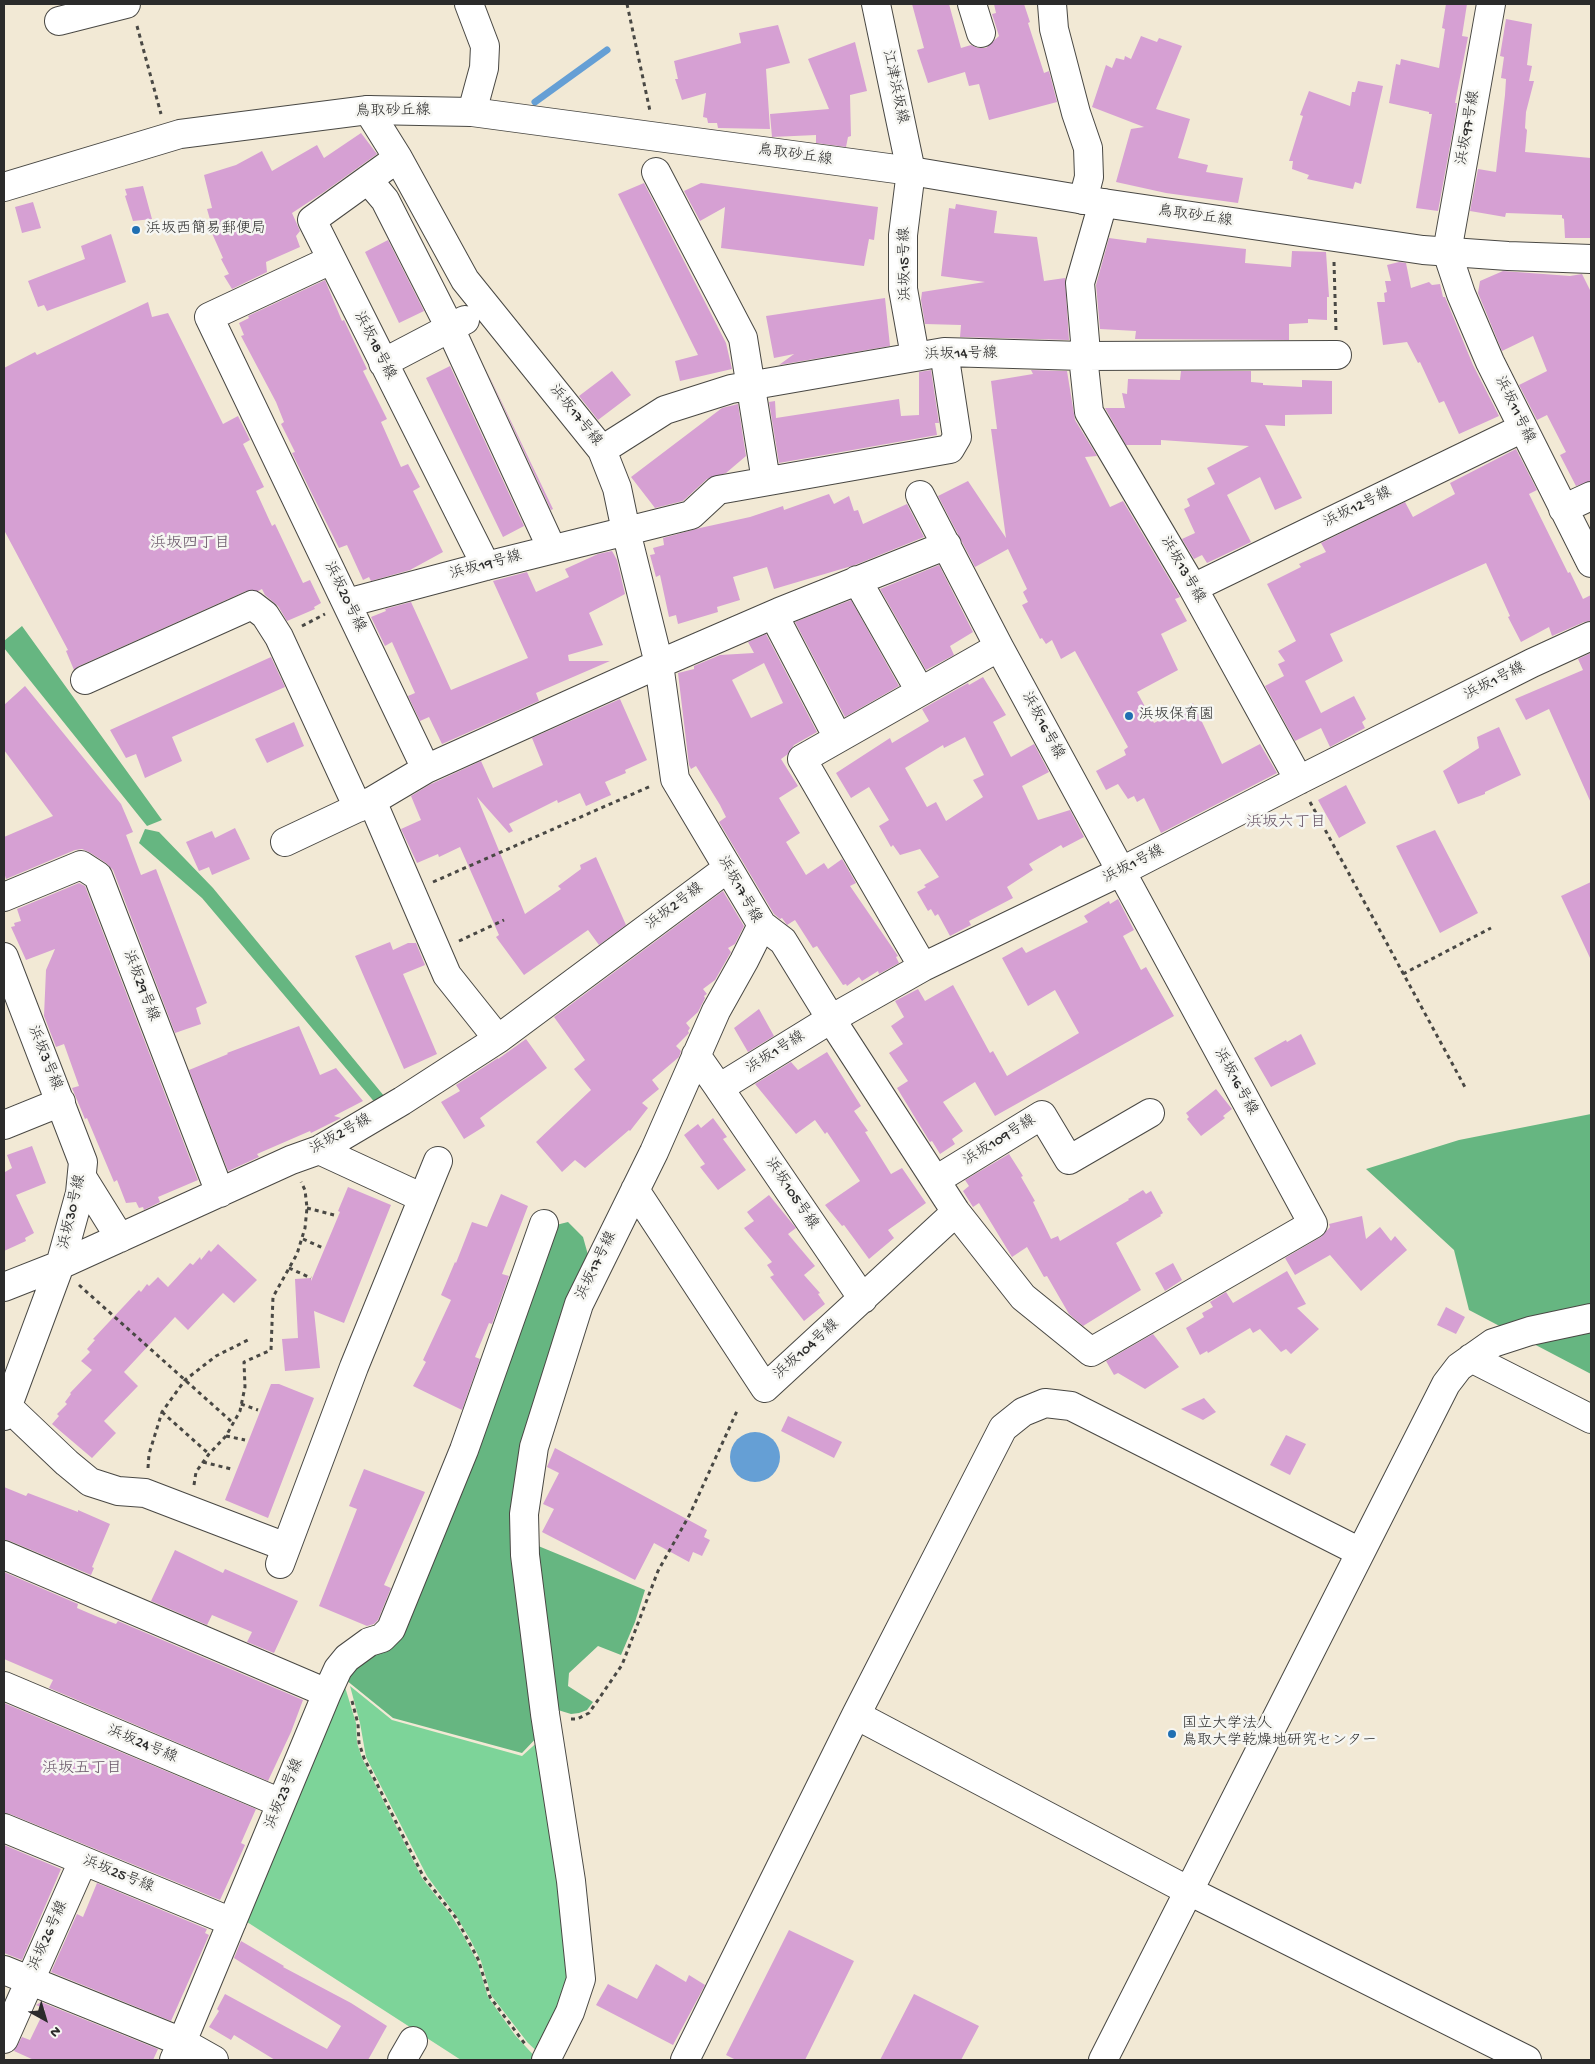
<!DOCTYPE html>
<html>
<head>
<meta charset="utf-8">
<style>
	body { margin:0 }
	#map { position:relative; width:1595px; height:2064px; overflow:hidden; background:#f2e9d5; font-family:"Gochi Hand",sans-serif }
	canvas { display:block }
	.frame { position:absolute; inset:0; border:5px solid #2b2b2b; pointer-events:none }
	.north { position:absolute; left:20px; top:1994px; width:50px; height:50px; -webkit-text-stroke:4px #f6f6f2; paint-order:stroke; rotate:141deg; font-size:14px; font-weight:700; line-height:20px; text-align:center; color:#2b2b2b }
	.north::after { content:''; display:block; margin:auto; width:18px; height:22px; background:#2b2b2b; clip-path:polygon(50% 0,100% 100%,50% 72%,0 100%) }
</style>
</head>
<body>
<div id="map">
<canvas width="1595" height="2064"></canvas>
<div class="frame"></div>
<div class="north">N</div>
</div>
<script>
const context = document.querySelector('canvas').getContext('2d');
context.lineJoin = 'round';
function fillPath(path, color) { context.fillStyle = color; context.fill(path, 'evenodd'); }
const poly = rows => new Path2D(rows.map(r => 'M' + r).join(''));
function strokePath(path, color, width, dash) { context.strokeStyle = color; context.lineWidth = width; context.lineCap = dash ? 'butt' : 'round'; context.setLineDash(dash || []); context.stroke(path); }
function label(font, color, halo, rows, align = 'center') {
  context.font = font + ' "Gochi Hand","Klee One",sans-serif'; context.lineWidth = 5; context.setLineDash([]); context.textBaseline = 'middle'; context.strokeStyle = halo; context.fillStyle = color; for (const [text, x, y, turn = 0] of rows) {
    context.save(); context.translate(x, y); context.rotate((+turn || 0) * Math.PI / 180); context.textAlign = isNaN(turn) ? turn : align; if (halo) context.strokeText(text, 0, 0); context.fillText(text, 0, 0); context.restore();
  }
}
const green = poly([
	[342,1683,345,1687,356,1723,357,1743,362,1758,422,1878,451,1915,463,1935,477,1961,488,1997,515,2035,538,2060,461,2060,244,1920],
	[350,1686,392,1720,522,1756,542,1738,572,1981,542,2056,528,2043,491,1995,481,1961,470,1939,455,1914,427,1876,366,1757,360,1723]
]);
const forest = poly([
	[22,626,162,820,147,826,4,648,4,641],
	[145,829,159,832,213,888,389,1102,377,1105,202,898,139,843],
	[1591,1114,1591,1374,1469,1310,1454,1250,1366,1169,1459,1140],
	[568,1222,583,1237,590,1262,527,1445,541,1733,522,1753,393,1718,346,1680,364,1656,556,1225],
	[531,1543,645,1590,635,1622,621,1655,598,1646,569,1673,568,1686,593,1702,587,1710,579,1713,571,1714,558,1710]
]);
const water = poly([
	'730 1457a25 25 0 1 1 50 0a25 25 0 1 1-50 0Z'
]);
const stream = poly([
	[535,102,607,50]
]);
const building = poly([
	[912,4,949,4,961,48,971,45,978,48,986,48,999,36,992,14,996,13,994,4,1024,4,1030,22,1028,23,1044,73,1049,71,1057,102,989,120,979,84,969,86,965,72,928,83,917,50,924,48],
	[1446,4,1467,4,1462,36,1468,37,1455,103,1457,103,1455,119,1438,211,1416,208,1432,114,1429,114,1429,112,1389,103,1396,64,1400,65,1401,59,1439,68,1445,29,1442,28],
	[1506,19,1532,24,1527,65,1532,66,1529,81,1534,81,1526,112,1525,128,1527,130,1525,152,1591,158,1591,238,1565,238,1564,219,1562,218,1562,215,1506,213,1505,217,1470,211,1478,169,1496,172,1505,95,1506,79,1501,78,1504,57,1500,56],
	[778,25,790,63,766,69,770,129,718,128,717,123,708,123,707,118,703,117,706,93,682,100,675,79,678,79,674,61,741,43,739,33],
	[1141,36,1157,42,1159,38,1182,46,1156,109,1190,119,1178,158,1208,165,1206,172,1243,178,1238,203,1166,193,1116,182,1131,129,1144,127,1092,107,1106,65,1112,68,1116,58,1124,60,1125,56,1131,59],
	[855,42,867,91,850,95,851,136,848,137,846,147,816,143,816,135,772,137,770,114,829,109,808,59],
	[1358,81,1383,86,1361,184,1355,182,1353,189,1307,179,1309,175,1292,169,1293,161,1289,161,1303,116,1300,115,1309,91,1350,106,1352,92,1355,92],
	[361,133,377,154,324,192,292,213,300,231,296,236,300,247,266,262,267,272,232,289,224,276,229,274,221,259,223,258,211,231,213,230,207,209,212,208,204,175,236,165,262,151,272,171,317,145,324,158],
	[644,183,726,343,732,369,680,381,675,361,698,355,618,194],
	[701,183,878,207,874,240,869,239,864,266,721,248,725,207,700,221,684,191],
	[143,186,152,219,133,221,125,196,127,195,125,189],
	[33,202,41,228,22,233,15,207],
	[956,204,997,211,994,233,1037,237,1044,281,1065,278,1069,340,960,337,961,325,925,324,921,300,922,292,985,282,941,276,949,208,955,209],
	[111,234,126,282,47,311,44,305,38,307,28,281,85,259,81,246],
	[1109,238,1146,243,1147,238,1246,249,1245,263,1291,267,1292,251,1326,252,1329,297,1327,297,1327,320,1308,319,1308,323,1289,324,1289,340,1135,339,1136,331,1100,329,1096,285],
	[388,240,424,311,399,323,365,252],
	[1399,262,1406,263,1411,288,1429,282,1432,285,1440,284,1443,297,1445,297,1473,365,1499,416,1459,434,1444,401,1439,403,1420,362,1418,363,1407,342,1383,345,1377,302,1385,302,1384,293,1387,292,1385,281,1391,281,1387,265],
	[1503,271,1570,276,1582,274,1591,292,1591,481,1576,486,1560,455,1566,452,1547,415,1537,420,1519,385,1547,371,1533,336,1502,351,1478,293,1480,281],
	[325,280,342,321,344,320,367,369,363,371,387,419,381,422,401,467,408,464,420,487,413,491,443,552,410,570,371,581,369,577,363,580,347,545,339,548,308,486,292,453,295,452,281,424,284,422,276,402,241,336,244,335,239,323,249,318,248,316],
	[885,298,890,346,779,365,794,354,774,358,766,316],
	[148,302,152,317,168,313,223,424,238,416,250,440,243,444,264,487,256,491,272,526,275,524,303,583,310,580,321,603,314,607,315,609,287,621,278,606,265,595,262,589,258,591,246,591,79,666,74,670,66,651,68,650,4,530,4,368,35,352,37,355],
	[484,365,553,509,551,510],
	[450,366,524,526,503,537,426,378],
	[931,370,939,423,935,423,937,435,779,463,769,402,775,401,776,418,899,399,901,416,919,415,919,372],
	[1031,370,1067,371,1075,420,1097,456,1085,457,1110,507,1123,501,1180,597,1175,599,1187,621,1161,634,1178,670,1137,692,1154,723,1193,703,1222,764,1260,744,1277,773,1161,833,1144,798,1137,802,1134,796,1128,799,1118,784,1106,790,1096,771,1126,755,1124,750,1128,747,1075,651,1061,659,1052,640,1046,644,1042,638,1040,639,1022,605,1028,602,1023,592,1027,589,1008,549,975,567,938,496,968,481,1006,538,991,429,997,429,991,381,1033,374],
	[612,371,631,395,598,420,579,396],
	[1181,371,1251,371,1251,382,1263,383,1263,385,1302,387,1302,380,1332,381,1332,414,1285,415,1285,426,1265,425,1302,498,1275,510,1260,477,1227,495,1251,542,1207,563,1202,555,1194,559,1182,539,1195,533,1184,509,1190,506,1187,499,1215,484,1207,468,1249,446,1161,440,1161,445,1126,445,1105,408,1125,408,1122,393,1127,394,1128,379,1180,380],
	[738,404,746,456,726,473,707,479,683,501,655,508,631,477,722,408],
	[1516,449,1537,490,1529,494,1568,573,1570,572,1583,599,1591,595,1591,621,1584,622,1552,636,1549,627,1521,642,1508,617,1510,616,1486,563,1330,634,1343,661,1305,681,1321,713,1354,696,1366,719,1362,722,1365,728,1330,747,1321,728,1295,741,1265,686,1284,676,1278,664,1285,661,1278,651,1296,641,1267,584,1301,567,1299,564,1326,552,1321,543,1405,502,1413,517,1455,494,1450,483],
	[829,494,834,504,849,496,854,511,858,510,863,524,907,504,924,537,855,565,774,589,767,567,733,577,740,600,717,607,718,612,678,624,676,615,669,617,660,575,656,577,650,555,655,554,653,548,664,545,663,538,700,528,750,517,783,506,784,510],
	[612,551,617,560,625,594,589,613,603,645,568,655,569,661,610,661,536,693,539,701,442,744,429,717,420,721,408,696,415,693,392,642,385,646,371,617,386,611,385,609,411,602,451,690,528,658,493,581,527,572,536,592,569,577,565,569,598,554],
	[939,565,973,632,950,646,954,655,926,670,880,589],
	[851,600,899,686,845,717,795,622],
	[766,634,817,732,794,745,788,754,781,759,798,786,779,798,800,833,786,842,806,875,824,863,828,869,842,859,856,883,850,886,898,956,896,957,899,963,879,974,878,971,862,981,859,977,847,986,846,984,843,985,817,946,813,948,795,920,787,925,782,918,780,919,774,914,719,822,726,817,720,805,696,766,691,769,689,765,678,673,694,669,694,666,720,655,754,653,748,642],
	[764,663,783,703,751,718,732,680],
	[1591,653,1591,803,1549,709,1526,720,1515,699,1583,670,1578,659],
	[271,657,285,687,172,737,182,761,145,778,136,754,126,758,110,730],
	[983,677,1006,715,993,722,1011,757,1034,744,1049,772,1022,786,1038,820,1070,810,1084,837,1063,848,1061,845,1029,864,1033,870,1007,887,1013,898,969,921,971,925,950,936,938,914,935,916,931,909,928,911,917,892,926,887,924,885,939,877,920,849,900,855,893,845,891,847,879,826,889,820,869,787,851,798,836,773,890,738,892,743,929,721,922,709,968,683,969,685],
	[965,737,984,775,973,780,983,797,946,821,936,802,927,807,905,768,943,745,944,748],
	[25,686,121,804,133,832,126,835,141,875,156,869,207,1003,196,1008,201,1024,175,1033,113,870,106,863,89,852,82,849,75,850,6,879,4,872,4,837,53,816,4,750,4,705],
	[620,699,647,760,625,770,626,773,605,782,611,795,586,806,580,793,558,803,557,800,509,824,513,831,509,833,477,797,525,914,561,889,558,886,581,869,580,865,596,857,626,925,599,945,588,930,524,975,496,937,499,935,460,847,439,857,438,854,417,863,401,829,421,820,411,796,429,785,481,761,493,788,543,765,532,738],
	[294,722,304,746,267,763,255,739],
	[1499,727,1521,775,1485,792,1485,794,1458,804,1443,771,1479,748,1477,737],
	[1346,785,1366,823,1339,838,1318,800],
	[235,828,250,859,212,875,209,867,199,871,186,842,212,831,215,838],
	[1435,830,1478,913,1440,933,1396,846],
	[1591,882,1591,960,1561,896],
	[79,883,85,886,198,1180,158,1197,160,1202,144,1210,143,1207,139,1208,136,1202,126,1203,117,1180,114,1182,87,1118,85,1119,72,1088,79,1086,64,1044,56,1047,44,1016,46,970,55,949,26,960,11,927,15,926,14,923,21,921,17,909],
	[723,891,744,926,735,944,728,948,731,952,715,980,703,989,707,994,704,996,705,998,698,1012,686,1023,690,1028,688,1031,689,1033,676,1046,681,1051,679,1057,652,1080,659,1089,642,1103,648,1108,630,1131,629,1130,585,1168,575,1160,562,1172,536,1142,591,1090,574,1069,585,1060,554,1017],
	[1118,899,1134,930,1123,936,1141,970,1146,967,1174,1016,995,1116,975,1082,943,1102,963,1131,952,1139,955,1144,940,1154,932,1141,930,1142,897,1088,908,1081,889,1053,903,1044,891,1026,904,1017,895,1001,918,989,925,1001,953,985,990,1053,993,1051,1007,1076,1079,1033,1055,990,1028,1006,1002,958,1022,947,1026,953,1088,922,1084,916,1109,901,1110,904],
	[390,942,393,950,408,943,416,943,425,965,403,974,437,1054,404,1069,355,956],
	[759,1009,774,1036,748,1052,734,1028],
	[299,1026,320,1075,336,1068,363,1101,334,1116,341,1118,311,1133,310,1131,257,1154,259,1157,228,1171,189,1070,228,1054,227,1053],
	[1301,1034,1316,1064,1271,1087,1254,1058,1286,1040,1287,1042],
	[526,1039,547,1068,480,1118,485,1126,464,1139,441,1102,460,1091,456,1085,498,1058,498,1059],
	[827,1052,861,1106,854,1111,868,1131,865,1132,891,1174,902,1168,926,1203,888,1230,894,1238,869,1259,844,1225,842,1226,825,1205,860,1181,827,1132,825,1134,815,1120,796,1134,755,1084,791,1062,798,1070],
	[1216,1089,1232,1109,1223,1116,1225,1118,1201,1136,1187,1119,1189,1117,1186,1113],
	[713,1118,727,1137,723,1139,746,1170,718,1190,700,1167,705,1164,684,1135,698,1124,701,1128],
	[32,1146,46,1183,16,1195,34,1233,25,1238,26,1241,4,1251,4,1170,5,1172,12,1168,7,1155],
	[1009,1154,1023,1176,1021,1177,1035,1201,1033,1202,1051,1239,1058,1236,1060,1241,1129,1200,1128,1199,1143,1190,1146,1194,1151,1191,1163,1213,1160,1215,1161,1216,1116,1243,1141,1290,1083,1326,1069,1314,1047,1276,1044,1277,1027,1247,1012,1257,979,1203,973,1207,963,1191,969,1186,965,1180],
	[348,1187,391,1205,344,1323,314,1311,320,1368,285,1371,282,1339,298,1338,295,1279,311,1278,311,1281,340,1212,338,1211],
	[501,1194,528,1206,502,1274,509,1276,492,1324,489,1323,475,1357,480,1359,462,1410,413,1386,426,1362,423,1360,451,1300,441,1295,455,1262,456,1263,472,1222,487,1227],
	[769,1195,796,1228,788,1234,815,1266,804,1275,820,1293,818,1294,825,1304,804,1321,770,1277,774,1275,767,1265,772,1262,744,1228,754,1221,747,1212],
	[1362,1216,1366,1239,1380,1227,1391,1241,1395,1236,1407,1250,1361,1291,1330,1255,1295,1275,1285,1258,1321,1237,1330,1227,1329,1224],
	[218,1244,257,1280,234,1303,223,1293,188,1330,175,1317,124,1372,138,1386,104,1421,116,1433,92,1458,52,1424,59,1416,57,1414,67,1404,65,1402,71,1394,70,1393,92,1370,81,1361,90,1352,87,1349,95,1340,93,1339,139,1290,141,1292,147,1284,149,1286,158,1277,168,1287,190,1263,193,1265,200,1257,201,1260,209,1250,211,1252],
	[1173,1263,1182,1280,1165,1291,1155,1273],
	[1287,1271,1306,1304,1297,1308,1319,1329,1291,1354,1286,1349,1281,1352,1260,1329,1253,1333,1250,1328,1208,1353,1207,1351,1200,1355,1186,1328,1204,1317,1202,1313,1213,1307,1210,1302,1226,1292,1233,1303],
	[1446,1307,1465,1317,1456,1334,1437,1325],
	[1153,1334,1179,1367,1145,1389,1118,1373,1114,1375,1106,1361],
	[271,1384,279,1384,314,1398,268,1518,225,1500],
	[1204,1398,1216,1412,1203,1420,1181,1409],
	[788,1416,842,1442,834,1458,781,1431],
	[1286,1435,1306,1444,1290,1475,1270,1465],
	[555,1448,707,1530,704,1537,710,1540,702,1556,693,1552,689,1562,654,1543,635,1580,542,1532,554,1509,543,1504,559,1473,547,1467],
	[364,1469,425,1492,384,1585,391,1588,378,1620,374,1624,367,1626,319,1606,357,1509,349,1506],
	[4,1487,26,1496,28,1493,78,1512,78,1510,110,1524,92,1567,94,1568,91,1575,10,1541,4,1540],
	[175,1550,223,1573,225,1569,298,1601,274,1653,247,1642,252,1632,212,1615,207,1625,151,1601],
	[4,1572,78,1604,77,1608,98,1617,116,1624,118,1621,303,1700,291,1732,268,1781,49,1688,53,1680,4,1659],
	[4,1703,256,1809,241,1843,245,1845,220,1900,10,1814,4,1813],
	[4,1845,61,1869,22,1960,4,1953],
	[97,1883,207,1929,205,1933,209,1935,171,2021,51,1972,77,1914,83,1917],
	[789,1930,854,1961,805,2060,736,2060,726,2055],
	[241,1941,284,1966,283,1967,351,2003,387,2026,368,2060,275,2060,234,2035,231,2040,209,2027,219,2011,217,2009,225,1994,327,2049,341,2026,234,1958],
	[656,1964,686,1982,689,1975,705,1985,673,2045,596,2005,608,1984,637,1999],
	[914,1994,979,2026,961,2060,880,2060],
	[41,2002,158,2049,153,2060,34,2060,14,2051,22,2037,30,2040,45,2009,36,2005]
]);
const path = poly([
	[627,4,650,111],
	[137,26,161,114],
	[1334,262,1336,331],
	[302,626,325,614],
	[1310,802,1466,1089],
	[433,882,651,786],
	[459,941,504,920],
	[1403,974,1491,928],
	[307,1208,334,1215],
	[303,1239,323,1248],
	[289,1268,311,1278],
	[79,1285,233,1423],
	[241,1404,258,1410],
	[162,1412,209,1454],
	[226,1436,245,1440],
	[203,1462,231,1469],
	[148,1468,149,1454,162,1412,185,1380,216,1356,248,1340],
	[194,1485,196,1472,209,1454,226,1436,240,1411,245,1387,244,1362,271,1350,273,1297,297,1254,305,1228,307,1208,305,1190,301,1182],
	[352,1701,358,1724,359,1743,364,1758,423,1876,456,1918,478,1959,490,1997,525,2044],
	[571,1719,577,1719,589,1713,622,1665,658,1571,690,1514,737,1411]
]);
const minor = poly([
	[469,4,485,46,484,68,472,112],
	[876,4,911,171,903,235,903,289,915,356],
	[972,4,981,33],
	[1052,4,1054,29,1076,113,1088,148,1089,177,1083,200],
	[1491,4,1447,252,1461,294,1490,362,1591,563],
	[59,21,126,4],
	[368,110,398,158,465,280,602,450,617,488,626,531,659,664,675,779,762,925,744,961,716,1011,654,1152,579,1304,534,1447,524,1514,525,1555,545,1714,571,1881,581,1979,570,2012,546,2060],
	[398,158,312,220,486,566],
	[656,172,743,338,766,481],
	[368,180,385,200,450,328,552,549],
	[1103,203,1080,283,1085,341,1083,356,1089,412,1193,588,1299,780],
	[331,260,209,317,426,769,659,664,779,612],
	[383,363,465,320],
	[602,450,665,410,731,389,944,352,1083,356,1337,355],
	[920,495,999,647],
	[1563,509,1591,496],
	[857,580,920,691],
	[1193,588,1523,428],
	[347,603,486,566,691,515,718,490,950,449,957,437,944,352],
	[85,680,252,605,265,615,279,637,358,808],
	[838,738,778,623,779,612,947,545],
	[372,801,447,975,498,1039],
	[285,842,372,801,426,769],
	[4,897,81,865,98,876,220,1193],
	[762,925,783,941,831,1019,956,1212,1023,1297,1091,1352,1313,1224,999,647,802,759,923,967],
	[4,957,83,1162,80,1193,60,1265,4,1287],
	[696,1055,719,1088,831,1019,923,967,1120,872,1299,780,1532,663,1591,636],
	[719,1088,863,1299],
	[4,1125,61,1102],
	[319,1150,423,1198],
	[82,1177,120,1238],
	[936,1180,1042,1115,1069,1160,1150,1113],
	[635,1190,765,1388,956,1212],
	[1471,1358,1591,1419],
	[7,1406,67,1463,90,1482,118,1491,145,1493,286,1547],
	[4,1416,60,1265,291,1160,319,1150,402,1101,498,1039,728,868],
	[4,1555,327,1693,182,2042,4,1970],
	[280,1564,354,1367,438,1161],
	[4,1686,281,1803],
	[327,1693,338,1669,347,1658,369,1642,382,1638,391,1629,464,1450,544,1224],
	[856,1715,1189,1891,1527,2060],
	[4,1828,232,1922],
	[4,2039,83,1861],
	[174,2060,182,2042,214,2060],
	[402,2060,413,2041],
	[685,2060,856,1715,1003,1428,1023,1412,1045,1403,1071,1406,1360,1552],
	[1103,2060,1446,1384,1459,1367,1493,1343,1530,1331,1591,1318]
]);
const major = poly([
	[4,187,180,134,368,110,472,112,911,171,1103,203,1423,250,1508,256,1591,259]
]);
const markers = [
	[136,230,5,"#1f6fb2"],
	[1129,716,5,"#1f6fb2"],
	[1172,1734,5,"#1f6fb2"]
];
const streetNames = [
	["江津浜坂線",894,87,78],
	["鳥取砂丘線",393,112,-1],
	["浜坂97号線",1469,128,-80],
	["鳥取砂丘線",795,156,8],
	["鳥取砂丘線",1195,217,8],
	["浜坂15号線",906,264,-91],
	["浜坂18号線",374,346,63],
	["浜坂14号線",961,355,-1],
	["浜坂11号線",1514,410,64],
	["浜坂17号線",575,416,51],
	["浜坂12号線",1358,508,-26],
	["浜坂19号線",486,566,-15],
	["浜坂13号線",1182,570,60],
	["浜坂20号線",344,597,64],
	["浜坂1号線",1495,682,-27],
	["浜坂16号線",1042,726,62],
	["浜坂1号線",1134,865,-27],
	["浜坂17号線",739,890,61],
	["浜坂2号線",675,907,-37],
	["浜坂29号線",140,986,69],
	["浜坂1号線",776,1053,-32],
	["浜坂3号線",44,1058,68],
	["浜坂16号線",1235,1082,61],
	["浜坂2号線",341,1135,-29],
	["浜坂109号線",1000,1141,-32],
	["浜坂105号線",791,1194,56],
	["浜坂30号線",73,1212,-77],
	["浜坂17号線",597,1266,-64],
	["浜坂104号線",807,1350,-42],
	["浜坂24号線",142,1745,23],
	["浜坂23号線",285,1794,-67],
	["浜坂25号線",118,1875,22],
	["浜坂26号線",49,1936,-66]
];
const poiNames = [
	["浜坂西簡易郵便局",146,230],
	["浜坂保育園",1139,716],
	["国立大学法人",1182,1725],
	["鳥取大学乾燥地研究センター",1182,1742]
];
const neighbourhoodNames = [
	["浜坂四丁目",190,545],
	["浜坂六丁目",1286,824],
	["浜坂五丁目",82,1770]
];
fillPath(green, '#7dd499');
fillPath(forest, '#66b681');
fillPath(water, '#659fd5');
strokePath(stream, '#659fd5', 7);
fillPath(building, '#d6a0d3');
strokePath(minor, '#494844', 30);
strokePath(major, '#494844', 30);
strokePath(path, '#494844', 3, [4, 4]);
strokePath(minor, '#fff', 28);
strokePath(major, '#fff', 28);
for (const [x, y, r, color] of markers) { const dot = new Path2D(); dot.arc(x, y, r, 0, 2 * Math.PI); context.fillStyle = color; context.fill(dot); strokePath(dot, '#f6f6f2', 2); }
label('15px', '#2b2b2b', '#f6f6f2', streetNames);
label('15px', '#2b2b2b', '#f6f6f2', poiNames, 'left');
label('16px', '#675466', '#f6f6f2', neighbourhoodNames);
</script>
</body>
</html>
